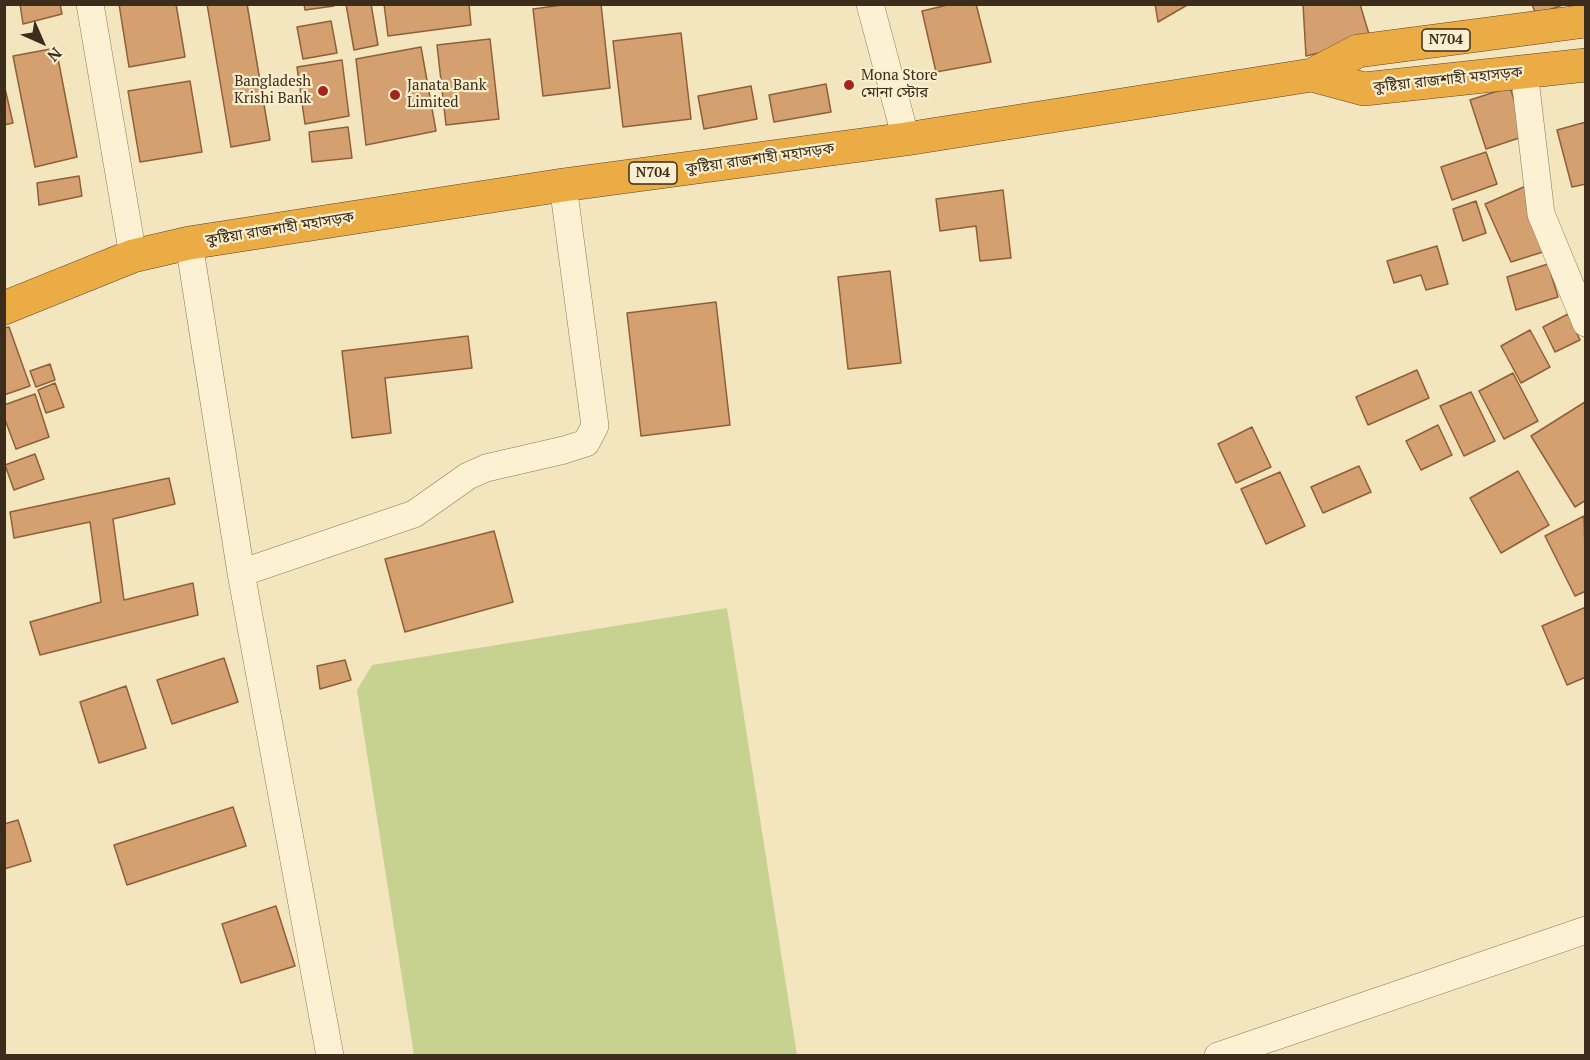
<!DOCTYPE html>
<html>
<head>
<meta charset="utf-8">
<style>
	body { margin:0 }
	#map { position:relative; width:1590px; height:1060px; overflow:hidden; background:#f3e6bf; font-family:"PT Serif",serif }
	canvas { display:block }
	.frame { position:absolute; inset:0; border:6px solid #3b2c1b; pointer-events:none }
	.north { position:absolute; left:12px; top:12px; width:60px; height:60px; -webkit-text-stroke:4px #f9efcf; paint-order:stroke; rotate:135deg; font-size:16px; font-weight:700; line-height:24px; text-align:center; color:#3b2c1b }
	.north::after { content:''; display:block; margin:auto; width:21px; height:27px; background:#3b2c1b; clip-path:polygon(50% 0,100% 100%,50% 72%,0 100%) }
</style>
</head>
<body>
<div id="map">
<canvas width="1590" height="1060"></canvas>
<div class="frame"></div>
<div class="north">N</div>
</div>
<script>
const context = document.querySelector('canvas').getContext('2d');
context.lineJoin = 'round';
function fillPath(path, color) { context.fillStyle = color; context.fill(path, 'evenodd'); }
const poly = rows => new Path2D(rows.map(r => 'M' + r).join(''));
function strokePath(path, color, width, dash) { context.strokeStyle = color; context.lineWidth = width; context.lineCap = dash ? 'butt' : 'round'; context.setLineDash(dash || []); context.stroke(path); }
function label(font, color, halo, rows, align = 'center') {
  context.font = font + ' "PT Serif","Noto Sans Bengali",serif'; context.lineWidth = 4.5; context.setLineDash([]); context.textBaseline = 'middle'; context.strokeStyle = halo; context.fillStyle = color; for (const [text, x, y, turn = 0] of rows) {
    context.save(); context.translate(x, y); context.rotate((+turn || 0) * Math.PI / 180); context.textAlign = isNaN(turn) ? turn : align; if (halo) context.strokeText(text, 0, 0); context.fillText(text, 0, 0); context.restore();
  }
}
const green = poly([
	[727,608,797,1055,414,1055,357,690,372,665]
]);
const building = poly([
	[20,4,60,4,62,14,23,24,20,4],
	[119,4,176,4,185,57,129,67,119,4],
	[207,4,247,4,270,140,231,147,207,4],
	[304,4,334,4,334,6,305,10,304,4],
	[346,4,371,4,378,45,354,50,346,4],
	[384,4,469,4,471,25,388,36,384,4],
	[569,4,601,4,610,88,543,96,533,9,569,4],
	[952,4,976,4,991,62,936,72,922,11,952,4],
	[1155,4,1189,4,1158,22,1155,4],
	[1303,4,1360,4,1371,41,1306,56,1303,4],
	[1532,4,1565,4,1536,15,1532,4],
	[331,21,337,53,303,59,297,27,331,21],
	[681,33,691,119,623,127,613,41,681,33],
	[490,39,499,119,446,125,437,45,490,39],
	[421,47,436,131,366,145,356,59,421,47],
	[56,48,77,157,35,167,13,56,56,48],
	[342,60,349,116,305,124,297,67,342,60],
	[190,81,202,152,140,162,128,91,190,81],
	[4,84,13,123,4,125,4,84],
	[826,84,831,112,774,122,769,95,826,84],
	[751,86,757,119,704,129,698,96,751,86],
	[1510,87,1525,136,1486,149,1470,100,1510,87],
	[1586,122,1586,184,1572,187,1557,130,1586,122],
	[348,127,352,158,312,162,309,132,348,127],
	[1486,152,1497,184,1452,200,1441,167,1486,152],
	[79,176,82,196,39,205,37,183,79,176],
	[1526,186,1546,251,1511,262,1485,204,1526,186],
	[1003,190,1011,258,980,261,976,226,940,231,936,199,1003,190],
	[1476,201,1486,233,1463,241,1453,209,1476,201],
	[1437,246,1448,284,1426,290,1421,275,1394,283,1387,261,1437,246],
	[1548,264,1558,297,1516,310,1507,277,1548,264],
	[890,271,901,363,848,369,838,277,890,271],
	[716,302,730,425,641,436,627,313,716,302],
	[1568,314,1580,340,1555,352,1543,327,1568,314],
	[9,327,30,386,4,395,4,328,9,327],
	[1530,330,1550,367,1521,383,1501,346,1530,330],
	[468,336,472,368,385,378,391,433,352,438,342,351,468,336],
	[50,364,55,380,36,387,30,371,50,364],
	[1417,370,1429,398,1368,425,1356,397,1417,370],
	[1513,373,1538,421,1504,439,1479,391,1513,373],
	[55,383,64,407,46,413,38,390,55,383],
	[1471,392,1495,441,1464,456,1440,406,1471,392],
	[35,394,49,437,16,449,4,417,4,405,35,394],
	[1585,402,1586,500,1575,507,1531,436,1585,402],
	[1438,425,1452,455,1421,470,1406,441,1438,425],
	[1252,427,1271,467,1236,483,1218,444,1252,427],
	[35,454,44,479,14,490,5,465,35,454],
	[1359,466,1371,492,1323,513,1311,487,1359,466],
	[1518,471,1549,525,1501,553,1470,498,1518,471],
	[1280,472,1305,526,1266,544,1241,489,1280,472],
	[169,478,175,504,113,519,124,600,193,583,198,615,40,655,30,622,101,602,90,522,14,538,10,512,169,478],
	[1584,516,1586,591,1575,596,1545,536,1584,516],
	[494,531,513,602,405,632,385,559,494,531],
	[1586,607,1586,677,1567,685,1542,626,1586,607],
	[224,658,238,702,172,724,157,680,224,658],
	[345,660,351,680,320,689,317,666,345,660],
	[126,686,146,748,99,763,80,702,126,686],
	[233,807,246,846,127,885,114,845,233,807],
	[18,820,31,861,4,869,4,824,18,820],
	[276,906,295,966,241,983,222,924,276,906]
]);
const street = poly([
	[90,4,133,256],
	[870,4,906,139],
	[1524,71,1541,214,1586,323],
	[189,243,241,573,330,1056],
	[241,573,414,514,468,476,486,468,564,450,586,443,595,426,563,185],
	[1218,1056,1586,930]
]);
const highway = poly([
	[1312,75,1364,89,1586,65],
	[4,308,133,256,189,243,563,185,906,139,1312,75,1358,51,1586,21]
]);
const markers = [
	[849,85,6,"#a3251e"],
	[323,91,6,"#a3251e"],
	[395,95,6,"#a3251e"]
];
const shields = [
	[1446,40,48],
	[653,173,48]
];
const shieldNames = [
	["N704",1446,40],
	["N704",653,173]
];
const poiNames = [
	["Mona Store",861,76],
	["মোনা স্টোর",861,93],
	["Bangladesh",311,82,"right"],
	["Krishi Bank",311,99,"right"],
	["Janata Bank",407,86],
	["Limited",407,103]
];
const streetNames = [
	["কুষ্টিয়া রাজশাহী মহাসড়ক",1448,80,-6],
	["কুষ্টিয়া রাজশাহী মহাসড়ক",760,159,-8],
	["কুষ্টিয়া রাজশাহী মহাসড়ক",280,229,-9]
];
fillPath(green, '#c7d291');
fillPath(building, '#d5a070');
strokePath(building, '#8f5f38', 1.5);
strokePath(street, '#8d7655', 28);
strokePath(highway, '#5a432a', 34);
strokePath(street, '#fcf2d3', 27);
strokePath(highway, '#ecac45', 33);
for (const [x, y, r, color] of markers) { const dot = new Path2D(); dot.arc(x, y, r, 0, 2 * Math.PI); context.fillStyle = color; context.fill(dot); strokePath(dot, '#f9efcf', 2); }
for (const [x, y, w] of shields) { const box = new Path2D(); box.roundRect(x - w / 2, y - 11, w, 22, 4.5); context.fillStyle = '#f9efcf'; context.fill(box); strokePath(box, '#3b2c1b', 1.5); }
label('bold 14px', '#3b2c1b', null, shieldNames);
label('15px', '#3b2c1b', '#f9efcf', poiNames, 'left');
label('15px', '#3b2c1b', '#f9efcf', streetNames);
</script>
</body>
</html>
